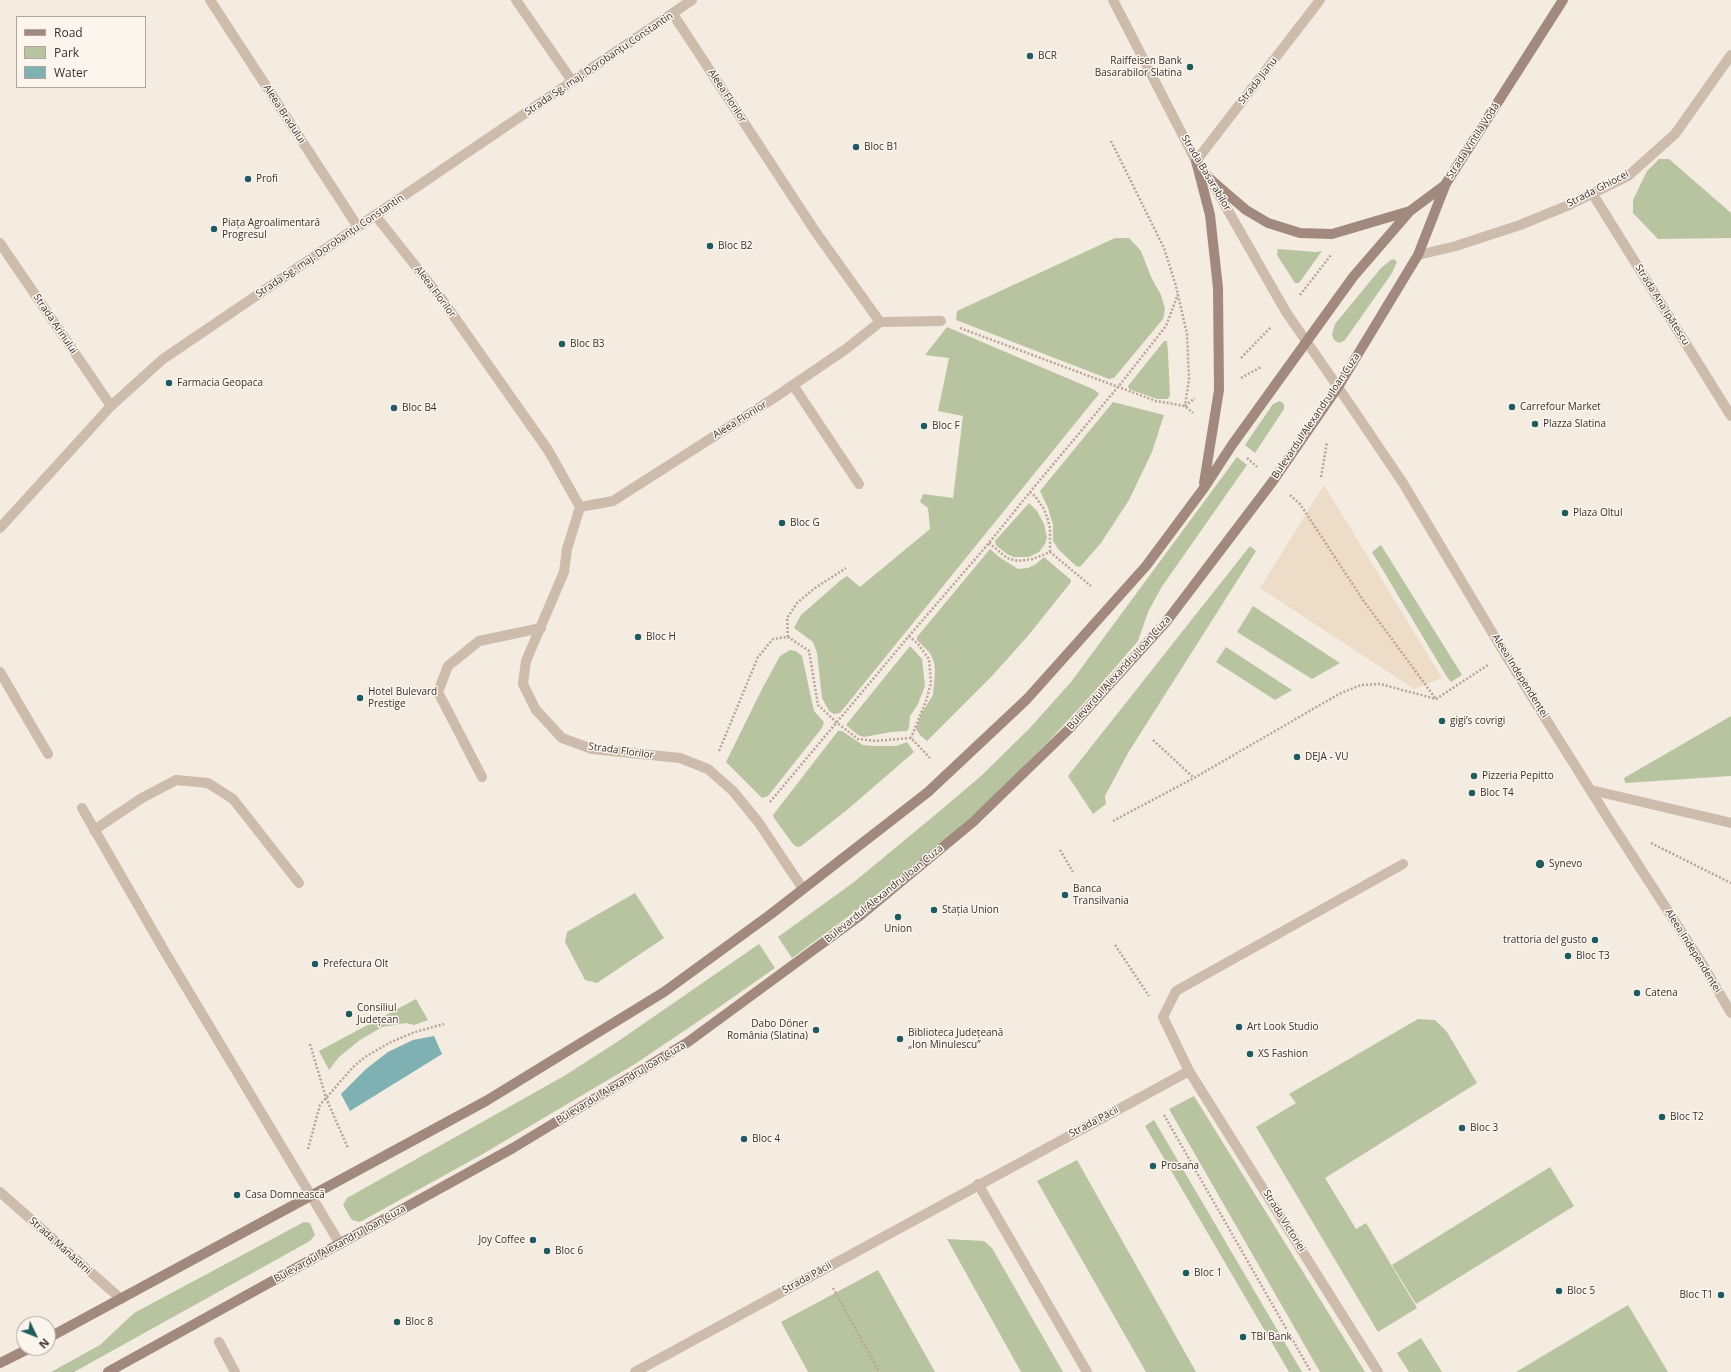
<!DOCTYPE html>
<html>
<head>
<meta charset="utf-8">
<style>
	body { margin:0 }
	#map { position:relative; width:1731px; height:1372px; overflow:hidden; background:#f4ebe1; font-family:"Open Sans",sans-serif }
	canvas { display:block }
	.legend { position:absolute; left:16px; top:16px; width:130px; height:72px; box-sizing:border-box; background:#fbf5ee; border:1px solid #aea6a0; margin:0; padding:5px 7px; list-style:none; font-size:12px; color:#3b302b }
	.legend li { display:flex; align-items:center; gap:8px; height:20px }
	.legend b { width:20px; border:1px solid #aea6a0 }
	.north { position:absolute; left:16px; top:1316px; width:40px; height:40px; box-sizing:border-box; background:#fbf5ee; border:1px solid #aea6a0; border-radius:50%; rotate:133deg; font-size:11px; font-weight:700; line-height:16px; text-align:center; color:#3b302b }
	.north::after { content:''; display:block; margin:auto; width:14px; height:18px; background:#1f5a5e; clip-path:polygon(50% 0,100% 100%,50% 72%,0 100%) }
</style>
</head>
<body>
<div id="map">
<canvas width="1731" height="1372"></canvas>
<ul class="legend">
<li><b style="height:5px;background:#a18a7d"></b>Road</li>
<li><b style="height:11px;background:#b8c4a0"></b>Park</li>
<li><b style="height:11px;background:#7fb0b2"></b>Water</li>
</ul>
<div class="north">N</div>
</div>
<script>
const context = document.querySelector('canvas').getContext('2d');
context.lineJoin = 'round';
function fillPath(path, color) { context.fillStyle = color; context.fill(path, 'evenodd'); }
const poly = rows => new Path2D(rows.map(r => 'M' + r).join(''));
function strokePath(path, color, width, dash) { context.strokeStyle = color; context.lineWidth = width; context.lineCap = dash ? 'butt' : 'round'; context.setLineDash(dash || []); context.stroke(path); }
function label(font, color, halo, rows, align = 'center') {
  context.font = font + ' "Open Sans",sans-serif'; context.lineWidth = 3; context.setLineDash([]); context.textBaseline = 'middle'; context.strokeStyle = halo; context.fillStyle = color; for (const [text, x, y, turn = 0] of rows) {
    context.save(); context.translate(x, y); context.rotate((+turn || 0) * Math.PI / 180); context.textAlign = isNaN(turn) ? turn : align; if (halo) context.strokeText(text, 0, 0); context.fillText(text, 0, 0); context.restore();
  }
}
const green = poly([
	[1659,159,1669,159,1731,213,1731,238,1658,239,1633,213,1633,200,1647,171],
	[1115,238,1129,238,1141,251,1151,277,1161,295,1165,309,1163,319,1114,378,1109,379,956,320,957,311],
	[1278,249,1316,252,1322,251,1299,283,1295,283,1277,255],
	[1394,259,1397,262,1392,273,1345,340,1339,343,1334,340,1332,334,1335,324,1381,268,1391,260],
	[947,327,1095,390,1099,394,840,713,834,714,829,711,822,698,817,653,813,642,794,628,801,615,841,580,847,576,860,587,930,529,928,508,920,502,923,494,953,498,963,416,938,411,949,358,925,355],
	[1164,341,1167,341,1168,353,1170,395,1168,399,1157,399,1129,389,1128,386],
	[1280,401,1284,404,1284,409,1255,453,1245,445,1273,404],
	[1113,402,1164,415,1152,452,1129,500,1101,543,1080,567,1076,566,1058,549,1053,541,1053,525,1048,508,1040,491],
	[1237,457,1247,465,1161,588,1148,612,1138,641,1094,692,1048,742,988,802,944,841,865,904,792,958,778,937,854,882,935,815,981,776,1029,729,1071,682],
	[1029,503,1037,511,1044,524,1047,538,1045,544,1039,552,1029,557,1014,557,1007,554,998,547,996,545,995,541],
	[1381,545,1462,675,1451,682,1447,677,1372,552],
	[1250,546,1256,551,1128,753,1105,796,1106,804,1093,814,1068,776],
	[990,549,999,557,1018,569,1028,568,1036,564,1044,557,1071,580,1071,582,1027,637,992,676,927,741,920,735,916,729,921,714,933,695,935,671,934,662,930,653,917,640,917,637],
	[1253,606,1340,663,1312,679,1237,632],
	[910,646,922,659,925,686,918,704,910,716,909,728,907,731,891,732,864,737,858,735,846,725],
	[1226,647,1292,690,1275,700,1216,662],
	[790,650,796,651,802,656,814,711,824,722,822,728,768,796,762,798,726,762,763,687,780,656],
	[1731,716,1731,776,1625,783,1624,778],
	[838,731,842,731,863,745,874,746,896,746,907,742,914,752,847,810,801,846,797,847,793,844,774,818,773,815],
	[635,893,664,938,597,983,585,980,565,942,567,932],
	[759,944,775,968,715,1010,635,1064,481,1155,360,1222,352,1220,343,1205,347,1198,564,1076,617,1042],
	[416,999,428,1020,414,1025,406,1023,382,1027,360,1040,339,1057,329,1070,319,1051],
	[1418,1019,1435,1020,1447,1032,1477,1083,1325,1178,1356,1229,1366,1223,1417,1308,1378,1332,1256,1127,1296,1103,1289,1094],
	[1194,1096,1365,1372,1320,1372,1169,1109],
	[1154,1120,1302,1372,1289,1372,1145,1126],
	[1077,1160,1196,1372,1146,1372,1037,1181],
	[1550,1167,1574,1206,1416,1304,1392,1265],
	[304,1222,310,1223,315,1235,310,1241,74,1372,51,1372,100,1345,134,1313],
	[947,1239,984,1241,992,1248,1063,1372,1021,1372],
	[878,1270,935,1372,808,1372,781,1322],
	[1628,1305,1668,1372,1516,1372],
	[1421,1338,1442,1372,1409,1372,1397,1353]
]);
const plaza = poly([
	[1324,485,1442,678,1414,689,1260,588]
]);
const water = poly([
	[434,1036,442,1054,350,1111,341,1094,366,1069,388,1052,413,1040]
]);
const path = poly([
	[1111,141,1164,248,1176,286,1187,334,1189,379,1185,406],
	[1300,295,1331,255],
	[960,328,1156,401,1185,406,1193,413],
	[1241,358,1271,327],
	[1241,378,1261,367],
	[1185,406,1195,398],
	[1247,458,1257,467],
	[1321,477,1327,442],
	[1030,492,1035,496,1044,509,1048,520,1050,528,1050,552],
	[1290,495,1300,504,1363,600,1436,699],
	[989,543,1007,558,1018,561,1033,559,1050,552,1091,586],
	[909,636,918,644,929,659,931,683,926,701,911,738],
	[788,637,787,618,797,603,815,588,846,568],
	[1153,740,1194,778],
	[719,751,758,657,773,639,788,637,809,651,818,705,836,722,858,739,875,741,911,738,930,758],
	[770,802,909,636,989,543,1030,492,1118,387,1166,326,1178,294],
	[1113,821,1194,778,1339,694,1361,685,1380,684,1436,699,1488,665],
	[1651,843,1731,883],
	[1060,850,1073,872],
	[1115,945,1149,996],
	[310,1044,326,1098,348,1148],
	[1164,1115,1311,1372],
	[308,1149,320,1105,353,1067,365,1057,391,1042,415,1032,444,1024],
	[833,1288,879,1372]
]);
const service = poly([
	[793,385,859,484],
	[1338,387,1403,483,1505,654],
	[482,777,438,692,448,666,479,641,541,628],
	[94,830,142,798,176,780,208,783,233,799,299,883],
	[1189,1071,1163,1017,1176,991,1403,864],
	[978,1184,1087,1372],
	[219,1342,235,1372]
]);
const pedestrian = poly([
	[1505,654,1611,823,1703,965,1731,1013],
	[1591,790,1731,823]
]);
const minor = poly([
	[210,0,358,227],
	[516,0,572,81],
	[673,14,815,231,880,322],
	[1196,161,1320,0],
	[1592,193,1731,416],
	[375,215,441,298,548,450,580,507],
	[0,243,111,406],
	[1418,255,1456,246,1520,225,1569,205,1628,176,1675,134,1731,55],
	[880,322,941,321],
	[580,507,567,549,564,572,526,661,523,684,536,710,562,738,592,749,680,758,708,769,733,791,759,823,803,889],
	[580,507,613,501,774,398,846,349,880,322],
	[0,672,48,754],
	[82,808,165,952,340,1244],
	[0,1192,121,1299],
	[635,1372,1189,1071,1378,1372]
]);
const tertiary = poly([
	[1113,0,1196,161,1210,179,1286,312,1338,387],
	[0,528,111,406,163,359,692,0]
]);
const secondary = poly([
	[1196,161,1210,215,1218,288,1219,390,1204,483],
	[1210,179,1246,210,1268,223,1300,233,1332,234,1410,211],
	[48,1338,486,1101,664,992,771,914,928,792,1027,699,1146,566,1204,488,1232,445,1353,277,1410,211,1445,185,1563,0],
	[0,1363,30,1348],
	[108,1372,513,1148,688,1042,861,915,973,822,1069,729,1166,622,1273,481,1338,387,1418,255,1445,186]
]);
const markers = [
	[1030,56,4,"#1f5a5e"],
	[1190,67,4,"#1f5a5e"],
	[856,147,4,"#1f5a5e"],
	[248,179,4,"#1f5a5e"],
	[214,229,4,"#1f5a5e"],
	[710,246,4,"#1f5a5e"],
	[562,344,4,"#1f5a5e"],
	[169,383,4,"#1f5a5e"],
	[1512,407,4,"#1f5a5e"],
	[394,408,4,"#1f5a5e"],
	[1535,424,4,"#1f5a5e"],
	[924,426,4,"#1f5a5e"],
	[1565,513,4,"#1f5a5e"],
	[782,523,4,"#1f5a5e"],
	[638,637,4,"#1f5a5e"],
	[360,698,4,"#1f5a5e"],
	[1442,721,4,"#1f5a5e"],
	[1297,757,4,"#1f5a5e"],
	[1474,776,4,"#1f5a5e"],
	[1472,793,4,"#1f5a5e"],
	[1540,864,5,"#1f5a5e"],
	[1065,895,4,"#1f5a5e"],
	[934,910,4,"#1f5a5e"],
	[898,917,4,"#1f5a5e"],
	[1595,940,4,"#1f5a5e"],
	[1568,956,4,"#1f5a5e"],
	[315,964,4,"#1f5a5e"],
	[1637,993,4,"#1f5a5e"],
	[349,1014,4,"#1f5a5e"],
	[1239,1027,4,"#1f5a5e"],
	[816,1030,4,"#1f5a5e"],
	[900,1039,4,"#1f5a5e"],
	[1250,1054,4,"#1f5a5e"],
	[1662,1117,4,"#1f5a5e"],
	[1462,1128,4,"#1f5a5e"],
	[744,1139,4,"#1f5a5e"],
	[1153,1166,4,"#1f5a5e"],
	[237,1195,4,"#1f5a5e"],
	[533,1240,4,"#1f5a5e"],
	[547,1251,4,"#1f5a5e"],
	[1186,1273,4,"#1f5a5e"],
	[1559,1291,4,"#1f5a5e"],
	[1721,1295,4,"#1f5a5e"],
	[397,1322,4,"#1f5a5e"],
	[1243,1337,4,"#1f5a5e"]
];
const poiNames = [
	["BCR",1038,56],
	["Raiffeisen Bank",1182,61,"right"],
	["Basarabilor Slatina",1182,73,"right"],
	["Bloc B1",864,147],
	["Profi",256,179],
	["Piața Agroalimentară",222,223],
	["Progresul",222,235],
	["Bloc B2",718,246],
	["Bloc B3",570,344],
	["Farmacia Geopaca",177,383],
	["Carrefour Market",1520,407],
	["Bloc B4",402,408],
	["Plazza Slatina",1543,424],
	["Bloc F",932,426],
	["Plaza Oltul",1573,513],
	["Bloc G",790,523],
	["Bloc H",646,637],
	["Hotel Bulevard",368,692],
	["Prestige",368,704],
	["gigi’s covrigi",1450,721],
	["DEJA - VU",1305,757],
	["Pizzeria Pepitto",1482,776],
	["Bloc T4",1480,793],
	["Synevo",1549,864],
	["Banca",1073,889],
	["Transilvania",1073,901],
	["Stația Union",942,910],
	["Union",898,929,"center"],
	["trattoria del gusto",1587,940,"right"],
	["Bloc T3",1576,956],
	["Prefectura Olt",323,964],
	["Catena",1645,993],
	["Consiliul",357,1008],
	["Județean",357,1020],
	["Dabo Döner",808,1024,"right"],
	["România (Slatina)",808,1036,"right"],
	["Art Look Studio",1247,1027],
	["Biblioteca Județeană",908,1033],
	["„Ion Minulescu”",908,1045],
	["XS Fashion",1258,1054],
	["Bloc T2",1670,1117],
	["Bloc 3",1470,1128],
	["Bloc 4",752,1139],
	["Prosana",1161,1166],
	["Casa Domnească",245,1195],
	["Joy Coffee",525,1240,"right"],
	["Bloc 6",555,1251],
	["Bloc 1",1194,1273],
	["Bloc 5",1567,1291],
	["Bloc T1",1713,1295,"right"],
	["Bloc 8",405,1322],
	["TBI Bank",1251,1337]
];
const streetNames = [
	["Strada Sg. maj. Dorobanțu Constantin",599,64,-34],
	["Strada Jianu",1258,81,-52],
	["Aleea Florilor",727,96,57],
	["Aleea Bradului",284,114,57],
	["Strada Vintilă Vodă",1473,141,-57],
	["Strada Basarabilor",1206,173,59],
	["Strada Ghiocei",1598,189,-27],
	["Strada Sg. maj. Dorobanțu Constantin",330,246,-34],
	["Aleea Florilor",435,292,53],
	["Strada Ana Ipătescu",1662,305,58],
	["Strada Arinului",55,324,56],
	["Bulevardul Alexandru Ioan Cuza",1316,416,-56],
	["Aleea Florilor",740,420,-32],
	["Bulevardul Alexandru Ioan Cuza",1119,673,-48],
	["Aleea Independenței",1520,676,58],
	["Strada Florilor",621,751,8],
	["Bulevardul Alexandru Ioan Cuza",884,894,-39],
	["Aleea Independenței",1693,951,58],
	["Bulevardul Alexandru Ioan Cuza",621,1083,-31],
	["Strada Păcii",1094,1122,-28],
	["Strada Victoriei",1284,1221,58],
	["Bulevardul Alexandru Ioan Cuza",340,1244,-29],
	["Strada Mănăstirii",60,1246,42],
	["Strada Păcii",807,1278,-29]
];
fillPath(green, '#b8c4a0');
fillPath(plaza, '#ecdcc8');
fillPath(water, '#7fb0b2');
strokePath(path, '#b9a596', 2.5, [2, 2]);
strokePath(service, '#cdbbac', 10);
strokePath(pedestrian, '#cdbbac', 10);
strokePath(minor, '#cdbbac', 10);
strokePath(tertiary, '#cdbbac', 10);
strokePath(secondary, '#a18a7d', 10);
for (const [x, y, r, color] of markers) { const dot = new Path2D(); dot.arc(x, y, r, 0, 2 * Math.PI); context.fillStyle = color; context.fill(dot); strokePath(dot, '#fbf5ee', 1.5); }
label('10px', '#3b302b', '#fbf5ee', poiNames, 'left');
label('10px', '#3b302b', '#fbf5ee', streetNames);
</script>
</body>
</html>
